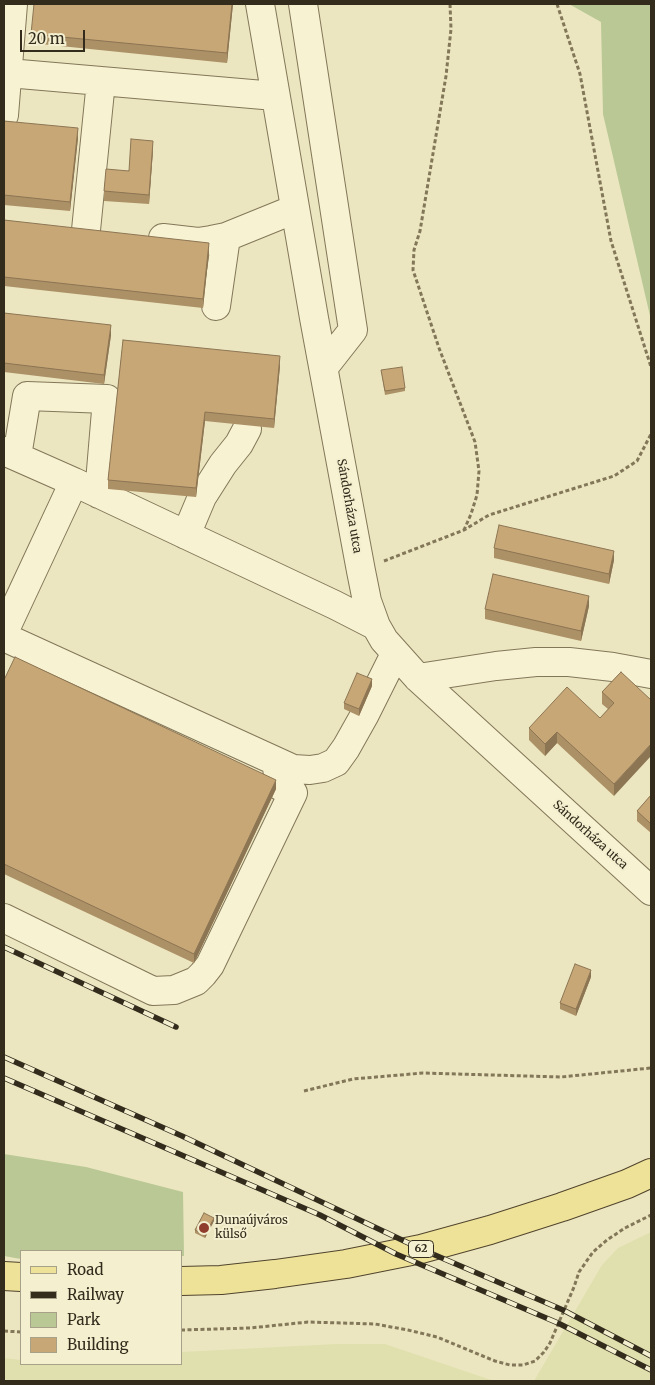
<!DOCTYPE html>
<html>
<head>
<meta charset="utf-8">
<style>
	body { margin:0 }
	#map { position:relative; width:655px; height:1385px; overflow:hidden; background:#ebe6c0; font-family:Merriweather,serif }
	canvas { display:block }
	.frame { position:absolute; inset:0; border:5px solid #332c1d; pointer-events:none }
	.legend { position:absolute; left:20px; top:1250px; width:162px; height:115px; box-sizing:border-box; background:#f3efcf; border:1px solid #a6a188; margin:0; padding:6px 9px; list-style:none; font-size:15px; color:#332c1d }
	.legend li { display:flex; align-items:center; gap:10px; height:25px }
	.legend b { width:25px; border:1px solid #a6a188 }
	.scale { position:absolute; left:20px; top:30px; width:65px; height:22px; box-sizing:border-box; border:2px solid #332c1d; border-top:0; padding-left:6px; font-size:15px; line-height:18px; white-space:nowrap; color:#332c1d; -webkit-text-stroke:4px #f3efcf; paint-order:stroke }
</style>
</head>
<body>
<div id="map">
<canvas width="655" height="1385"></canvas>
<div class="frame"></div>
<ul class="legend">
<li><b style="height:6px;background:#eee298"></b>Road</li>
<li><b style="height:6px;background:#332c1d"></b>Railway</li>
<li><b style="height:14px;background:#b9c894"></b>Park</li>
<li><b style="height:14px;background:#c8a777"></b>Building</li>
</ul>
<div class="scale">20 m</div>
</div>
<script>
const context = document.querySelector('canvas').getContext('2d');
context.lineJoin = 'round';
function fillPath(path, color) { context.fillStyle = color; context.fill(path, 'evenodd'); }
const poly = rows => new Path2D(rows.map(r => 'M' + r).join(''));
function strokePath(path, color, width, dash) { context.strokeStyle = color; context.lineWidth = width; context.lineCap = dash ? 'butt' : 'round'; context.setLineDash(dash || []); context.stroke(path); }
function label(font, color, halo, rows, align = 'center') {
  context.font = font + ' Merriweather,serif'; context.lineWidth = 4; context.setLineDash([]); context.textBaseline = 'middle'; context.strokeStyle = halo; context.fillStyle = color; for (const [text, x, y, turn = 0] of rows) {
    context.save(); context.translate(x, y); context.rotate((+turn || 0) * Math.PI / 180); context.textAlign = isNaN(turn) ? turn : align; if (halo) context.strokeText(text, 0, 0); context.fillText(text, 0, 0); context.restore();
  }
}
const farmland = poly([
	[651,1232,651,1381,534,1381,602,1265,618,1248],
	[336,1344,385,1344,494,1381,4,1381,4,1358,21,1360,21,1364,181,1364,181,1352]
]);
const green = poly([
	[569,4,651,4,651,320,603,114,601,22],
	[4,1154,86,1167,183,1192,184,1256,181,1256,181,1251,21,1251,21,1259,4,1256]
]);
const path = poly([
	[450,4,451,29,446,76,420,231,414,250,413,270,439,348,475,442,479,471,477,495,471,514,464,530],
	[557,4,580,74,611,241,651,367],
	[384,561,464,530,489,515,614,476,637,461,651,434],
	[304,1091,353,1079,423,1073,561,1077,651,1068],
	[181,1330,250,1328,308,1322,375,1324,408,1330,437,1337,495,1361,510,1365,523,1365,535,1361,544,1352,550,1343,574,1287,579,1272,593,1252,607,1240,625,1228,651,1215],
	[4,1331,21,1332]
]);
const minor = poly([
	[260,4,314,318,361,571,367,601,376,626,384,640,418,678,651,891],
	[303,4,353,330,324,367],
	[8,73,275,96],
	[4,115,13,4],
	[86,230,101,81],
	[163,238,198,242,211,240,226,237,295,209],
	[216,306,226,237],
	[4,451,74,482,335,605,376,626],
	[17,456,27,396,107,399,99,494],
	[186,535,202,497,223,464,239,444,247,429],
	[4,632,74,482],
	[4,637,293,769,310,770,323,768,336,762,346,748,364,716,395,654],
	[418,678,496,666,536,662,569,662,613,667,651,674],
	[4,918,153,991,174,990,196,981,203,974,210,965,293,793,280,786,276,762]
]);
const major = poly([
	[4,1276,21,1277],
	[181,1281,221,1280,275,1274,346,1264,421,1249,490,1230,562,1207,627,1184,651,1173]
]);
const rail = poly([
	[4,947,176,1027],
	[4,1057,182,1136,421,1249,563,1310,651,1356],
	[4,1078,320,1215,396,1254,558,1323,651,1370]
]);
const wall = poly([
	[233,4,227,63,31,43,31,34],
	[4,121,78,138,70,211,4,205],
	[153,150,149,204,104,201,104,191],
	[4,220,209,252,203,308,4,286],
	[4,313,111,335,104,384,4,372],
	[123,340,280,366,274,428,205,421,196,497,108,489,108,480],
	[381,370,405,388,405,391,385,395],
	[494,548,614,560,609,584,494,558],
	[589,606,581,641,485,619,485,609],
	[621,672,614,796,557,743,545,756,529,740,529,728,600,718,608,709,602,704,602,692],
	[4,680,276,789,194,963,4,874],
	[372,686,359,716,344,709,344,703],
	[651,795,651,833,637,821,637,811],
	[591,977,576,1016,560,1009,560,1003],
	[214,1221,205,1238,195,1233,195,1230]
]);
const shadedWall = poly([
	[232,4,233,4,227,63,227,53],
	[78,128,78,138,70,211,70,202],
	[153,141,153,150,149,204,149,195],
	[209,243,209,252,203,308,203,299],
	[111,325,111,335,104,384,104,375],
	[280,356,280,366,274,428,274,419],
	[205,412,205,421,196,497,196,488],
	[614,551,614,560,609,584,609,574],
	[589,596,589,606,581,641,581,631],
	[372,679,372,686,359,716,359,709],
	[557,732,557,743,545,756,545,744],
	[651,744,651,756,614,796,614,784],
	[276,780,276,789,194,963,194,954],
	[591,970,591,977,576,1016,576,1009],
	[214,1218,214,1221,205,1238,205,1235]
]);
const building = poly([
	[34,4,232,4,227,53,31,34,34,4],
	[4,121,78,128,70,202,4,195,4,121],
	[131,139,153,141,149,195,104,191,106,169,129,171,131,139],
	[4,220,209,243,203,299,4,277,4,220],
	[4,313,111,325,104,375,4,363,4,313],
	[123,340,280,356,274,419,205,412,196,488,108,480,123,340],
	[402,367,405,388,385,391,381,370,402,367],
	[499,525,614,551,609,574,494,548,499,525],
	[493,574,589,596,581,631,485,609,493,574],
	[15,657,276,780,194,954,4,864,4,680,15,657],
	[621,672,651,700,651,744,614,784,557,732,545,744,529,728,567,687,600,718,614,703,602,692,621,672],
	[357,673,372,679,359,709,344,703,357,673],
	[651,795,651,824,637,811,651,795],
	[575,964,591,970,576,1009,560,1003,575,964],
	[204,1213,214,1218,205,1235,195,1230,204,1213]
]);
const markers = [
	[204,1228,6,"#8f3c2c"]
];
const shields = [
	[421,1249,25]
];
const shieldNames = [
	["62",421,1249]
];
const streetNames = [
	["Sándorháza utca",349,506,80],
	["Sándorháza utca",590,835,42]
];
const poiNames = [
	["Dunaújváros",215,1221],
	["külső",215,1235]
];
fillPath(farmland, '#e0e0ae');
fillPath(green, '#b9c894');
strokePath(minor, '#837759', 30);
strokePath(major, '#51442d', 30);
strokePath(path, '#837759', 3, [4, 2.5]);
strokePath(minor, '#f7f2d2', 28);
strokePath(major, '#eee298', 28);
strokePath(rail, '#332c1d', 5.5);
strokePath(rail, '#f3efcf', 4, [11]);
fillPath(wall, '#ac9066');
fillPath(shadedWall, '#8c7553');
fillPath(building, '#c8a777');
strokePath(building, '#8c7553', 1);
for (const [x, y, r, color] of markers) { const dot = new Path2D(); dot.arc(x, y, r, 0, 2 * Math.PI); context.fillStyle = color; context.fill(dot); strokePath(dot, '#f3efcf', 2); }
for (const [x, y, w] of shields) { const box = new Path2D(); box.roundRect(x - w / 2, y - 8.5, w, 17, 4); context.fillStyle = '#f3efcf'; context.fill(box); strokePath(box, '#332c1d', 1); }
label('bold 11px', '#332c1d', null, shieldNames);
label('12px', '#332c1d', '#f3efcf', streetNames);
label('12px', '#332c1d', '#f3efcf', poiNames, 'left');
</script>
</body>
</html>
